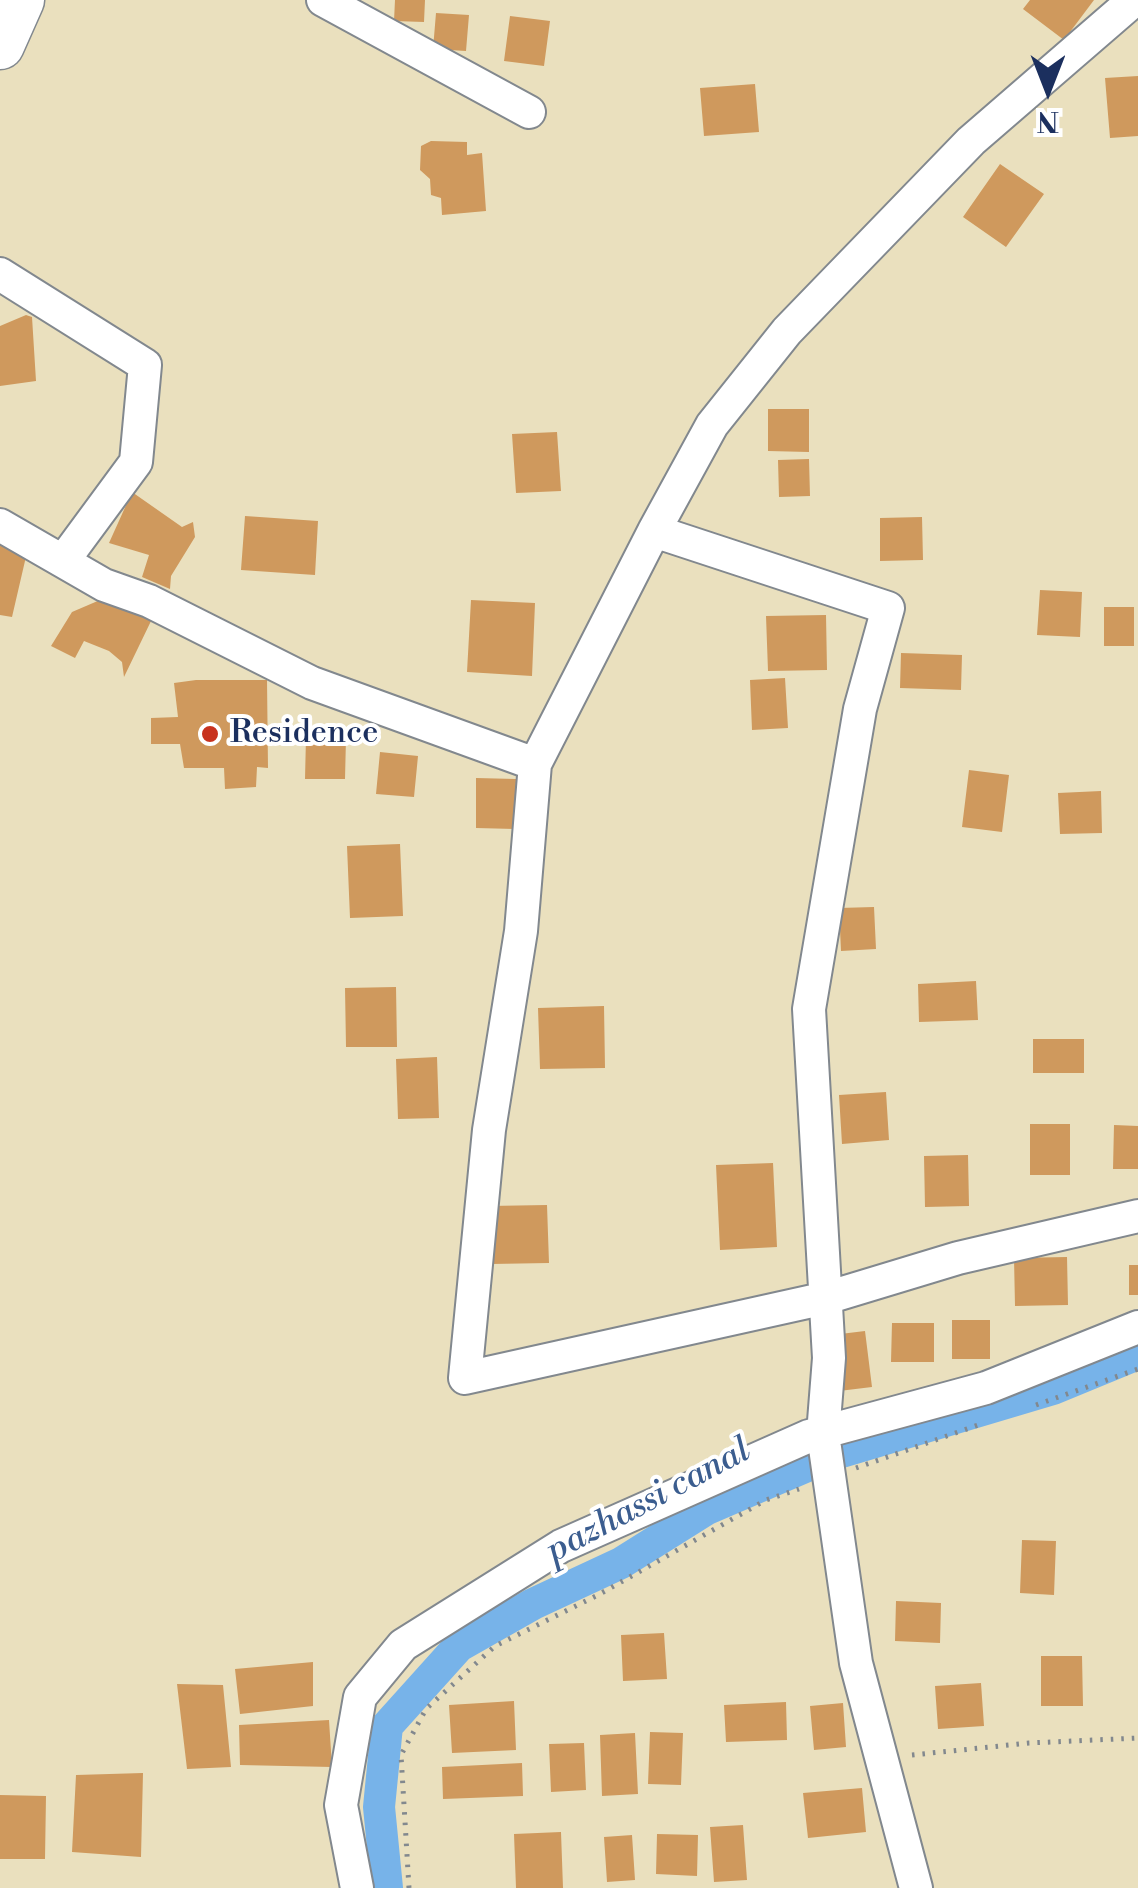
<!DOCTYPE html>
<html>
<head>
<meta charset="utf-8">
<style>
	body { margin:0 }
	#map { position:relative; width:1138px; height:1888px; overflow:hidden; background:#eae0be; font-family:"Libre Bodoni",serif }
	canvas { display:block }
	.north { position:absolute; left:998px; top:40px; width:100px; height:100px; -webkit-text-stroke:8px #fff; paint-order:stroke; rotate:180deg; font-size:28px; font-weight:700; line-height:40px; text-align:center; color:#1b2f5e }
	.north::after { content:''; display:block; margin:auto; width:35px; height:45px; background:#1b2f5e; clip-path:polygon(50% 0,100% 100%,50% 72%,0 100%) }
</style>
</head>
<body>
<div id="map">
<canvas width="1138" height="1888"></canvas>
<div class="north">N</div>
</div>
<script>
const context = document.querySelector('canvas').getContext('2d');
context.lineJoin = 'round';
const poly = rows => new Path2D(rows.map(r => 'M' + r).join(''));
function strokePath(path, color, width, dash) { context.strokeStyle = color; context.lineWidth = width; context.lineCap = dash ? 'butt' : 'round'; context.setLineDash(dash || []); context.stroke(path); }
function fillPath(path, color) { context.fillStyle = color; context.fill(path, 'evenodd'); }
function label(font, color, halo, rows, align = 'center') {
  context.font = font + ' "Libre Bodoni",serif'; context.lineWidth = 8; context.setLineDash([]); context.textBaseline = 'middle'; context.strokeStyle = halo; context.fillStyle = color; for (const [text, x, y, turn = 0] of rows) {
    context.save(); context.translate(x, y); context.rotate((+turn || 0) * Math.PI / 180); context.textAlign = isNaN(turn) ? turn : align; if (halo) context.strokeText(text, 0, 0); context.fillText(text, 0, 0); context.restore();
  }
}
const canal = poly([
	[387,1888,379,1807,387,1726,459,1646,533,1604,621,1563,707,1509,835,1454,1053,1389,1138,1354]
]);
const building = poly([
	[395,0,425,0,424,22,394,21],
	[1030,0,1094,0,1064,40,1023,9],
	[436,13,469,15,466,51,433,49],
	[510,16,550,21,544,66,504,61],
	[1138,76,1138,136,1110,138,1105,78],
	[755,84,759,132,704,136,700,88],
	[431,141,467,142,467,155,482,153,486,211,442,215,441,198,431,195,430,179,420,170,421,146],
	[1000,164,1044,194,1006,247,963,217],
	[26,315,32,317,36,381,0,386,0,326],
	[768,409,809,409,809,452,768,451],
	[557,432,561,491,516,493,512,434],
	[809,459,810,496,779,497,778,460],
	[132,492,182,527,193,522,195,537,171,576,170,589,142,577,149,555,109,543],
	[245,516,318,521,315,575,241,570],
	[922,517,923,560,880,561,880,518],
	[0,543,28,548,12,617,0,615],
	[1040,590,1082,592,1080,637,1037,635],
	[107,597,152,619,124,677,122,662,109,651,84,641,75,658,51,646,72,612],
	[471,600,535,603,532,676,467,672],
	[1104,607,1134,607,1134,646,1104,646],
	[826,615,827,670,768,671,766,616],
	[901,653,962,655,961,690,900,688],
	[785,678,788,728,752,730,750,680],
	[196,680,267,680,268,768,257,767,256,787,225,789,224,768,184,768,180,744,151,744,151,718,178,717,174,683],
	[306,737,346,738,345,779,305,779],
	[380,752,418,756,414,797,376,794],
	[969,770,1009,775,1002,832,962,827],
	[476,778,516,779,515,829,476,828],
	[1101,791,1102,833,1060,834,1058,793],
	[400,844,403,916,350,918,347,846],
	[874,907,876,949,841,951,839,908],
	[976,981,978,1020,919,1022,918,984],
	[396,987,397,1047,346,1047,345,988],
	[604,1006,605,1068,540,1069,538,1008],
	[1033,1039,1084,1039,1084,1073,1033,1073],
	[437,1057,439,1118,398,1119,396,1059],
	[886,1092,889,1140,842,1144,839,1095],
	[1030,1124,1070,1124,1070,1175,1030,1175],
	[1114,1125,1138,1126,1138,1169,1113,1169],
	[968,1155,969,1206,925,1207,924,1156],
	[773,1163,777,1247,720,1250,716,1165],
	[547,1205,549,1263,491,1264,489,1206],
	[1067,1257,1068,1305,1015,1306,1014,1258],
	[1129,1265,1138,1265,1138,1295,1129,1295],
	[952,1320,990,1320,990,1359,952,1359],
	[892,1323,934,1323,934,1362,891,1362],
	[865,1331,872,1387,839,1391,832,1335],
	[1022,1540,1056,1541,1054,1595,1020,1593],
	[896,1601,941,1603,940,1643,895,1641],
	[664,1633,667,1679,623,1681,621,1635],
	[1041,1656,1082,1656,1083,1706,1041,1706],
	[313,1662,313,1706,240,1714,235,1669],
	[981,1683,984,1726,938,1729,935,1686],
	[177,1684,223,1685,231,1767,187,1769],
	[514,1701,516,1750,452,1753,449,1705],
	[786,1702,787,1740,726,1742,724,1705],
	[843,1703,846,1747,814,1750,810,1706],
	[329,1720,332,1767,240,1765,239,1725],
	[650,1732,683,1733,681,1785,648,1784],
	[635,1733,638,1794,602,1796,600,1735],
	[584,1743,586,1790,551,1792,549,1744],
	[522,1763,523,1796,443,1799,442,1767],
	[143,1773,141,1857,72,1852,76,1775],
	[862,1788,866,1832,808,1838,803,1793],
	[0,1795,46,1796,45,1859,0,1859],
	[743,1825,747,1880,714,1882,710,1827],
	[561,1832,563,1888,516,1888,514,1834],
	[657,1834,698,1835,697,1876,656,1874],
	[632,1835,635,1880,607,1882,604,1837]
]);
const path = poly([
	[1036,1405,1138,1369],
	[856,1468,978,1425],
	[912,1755,1029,1743,1138,1738],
	[409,1888,401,1755,426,1709,495,1646,598,1595,766,1500,799,1489]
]);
const minor = poly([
	[323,0,529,112],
	[0,274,145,365,136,462,63,561],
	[0,525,104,585,149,601,312,683,535,764],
	[654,531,535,764,521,931,489,1130,465,1378,826,1298,958,1258,1138,1216],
	[357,1888,341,1805,360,1697,403,1645,561,1546,809,1436,986,1388,1138,1327],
	[916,1888,856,1663,823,1434,829,1358,809,1009,860,709,888,608,654,531,712,425,787,331,971,141,1134,0]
]);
const secondary = poly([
	[0,45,20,0]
]);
const markers = [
	[210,734,10,"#c8321e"]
];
const poiNames = [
	["Residence",230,734]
];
const waterNames = [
	["pazhassi canal",649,1502,-28]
];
strokePath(canal, '#77b3e9', 32);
fillPath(building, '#cf995d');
strokePath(minor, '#82888e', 36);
strokePath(secondary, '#82888e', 51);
strokePath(path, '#82888e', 5, [2.5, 8]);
strokePath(minor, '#fff', 32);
strokePath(secondary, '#fff', 48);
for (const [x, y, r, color] of markers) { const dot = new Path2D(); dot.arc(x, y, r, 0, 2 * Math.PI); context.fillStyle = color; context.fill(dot); strokePath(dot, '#fff', 4); }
label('32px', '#1b2f5e', '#fff', poiNames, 'left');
label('italic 35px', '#3b5d8f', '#fff', waterNames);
</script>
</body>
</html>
